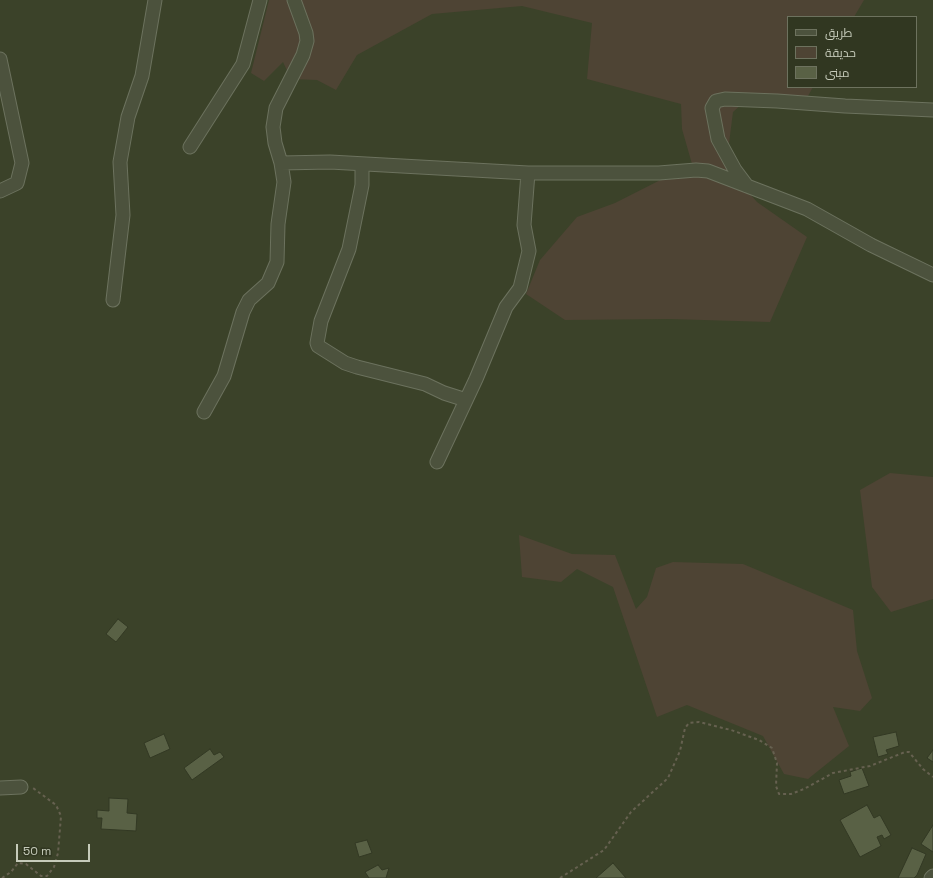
<!DOCTYPE html>
<html>
<head>
<meta charset="utf-8">
<style>
	body { margin:0 }
	#map { position:relative; width:933px; height:878px; overflow:hidden; background:#3b4229; font-family:"Space Grotesk",Cairo,sans-serif }
	canvas { display:block }
	.legend { position:absolute; left:787px; top:16px; width:130px; height:72px; box-sizing:border-box; background:#313721; border:1px solid #6d725e; margin:0; padding:5px 7px; list-style:none; font-size:12px; color:#c6cbba }
	.legend li { display:flex; align-items:center; gap:8px; height:20px }
	.legend b { width:20px; border:1px solid #6d725e }
	.scale { position:absolute; left:16px; top:844px; width:74px; height:18px; box-sizing:border-box; border:2px solid #c6cbba; border-top:0; padding-left:5px; font-size:12px; line-height:14px; white-space:nowrap; color:#c6cbba; -webkit-text-stroke:3px #313721; paint-order:stroke }
</style>
</head>
<body>
<div id="map">
<canvas width="933" height="878"></canvas>
<ul class="legend">
<li><b style="height:5px;background:#4c523d"></b>طريق</li>
<li><b style="height:11px;background:#4e4434"></b>حديقة</li>
<li><b style="height:11px;background:#596145"></b>مبنى</li>
</ul>
<div class="scale">50 m</div>
</div>
<script>
const context = document.querySelector('canvas').getContext('2d');
context.lineJoin = 'round';
function fillPath(path, color) { context.fillStyle = color; context.fill(path, 'evenodd'); }
const poly = rows => new Path2D(rows.map(r => 'M' + r).join(''));
function strokePath(path, color, width, dash) { context.strokeStyle = color; context.lineWidth = width; context.lineCap = dash ? 'butt' : 'round'; context.setLineDash(dash || []); context.stroke(path); }
const green = poly([
	[269,0,864,0,854,17,788,17,788,87,813,87,808,96,751,96,733,112,726,167,757,202,807,237,770,322,670,319,565,320,526,294,540,260,577,217,615,203,692,164,682,129,681,104,587,79,592,23,522,6,432,14,357,55,336,90,317,80,291,79,283,62,264,81,251,73],
	[890,473,933,477,933,599,891,612,872,587,860,490],
	[519,535,572,554,615,555,636,609,647,597,656,568,673,562,743,564,853,610,857,651,872,698,860,711,833,707,849,746,808,779,784,774,763,736,687,705,657,717,613,587,577,569,561,582,522,577]
]);
const building = poly([
	[118,619,128,627,116,642,106,634,118,619],
	[896,732,899,746,886,750,888,754,878,757,873,737,896,732],
	[164,734,170,749,150,758,144,743,164,734],
	[210,749,214,755,220,752,224,757,192,780,184,768,210,749],
	[933,750,933,762,927,758,933,750],
	[862,768,869,786,844,794,839,780,851,776,850,772,862,768],
	[109,798,128,799,127,813,137,814,136,831,101,829,102,818,97,818,97,810,109,811,109,798],
	[867,805,874,818,880,815,891,835,884,839,882,835,877,837,881,846,860,857,840,820,867,805],
	[933,825,933,852,921,844,933,825],
	[367,840,372,853,359,857,355,843,367,840],
	[912,848,926,854,917,875,914,878,898,878,912,848],
	[613,863,626,878,596,878,613,863],
	[378,865,382,870,389,868,386,878,369,878,365,872,378,865]
]);
const path = poly([
	[2,878,11,872,18,863,26,864,41,876,47,876,54,867,58,853,61,816,56,805,33,788],
	[560,878,604,850,631,812,668,778,680,751,685,728,689,723,699,722,731,730,759,740,772,748,777,763,776,786,779,794,791,794,804,789,833,773,870,766,905,752,909,752,923,769,933,777]
]);
const minor = poly([
	[0,59,22,163,17,183,0,191],
	[190,147,243,64,260,0],
	[281,163,330,162,528,173,659,173,696,170,708,171,807,209,871,245,933,275],
	[362,164,362,185,349,249,321,321,317,343,318,346,345,363,357,367,425,384,444,393,466,400],
	[747,186,735,170,718,139,712,108,716,101,725,99,777,101,845,106,933,110],
	[113,300,123,215,120,162,128,117,142,76,155,0],
	[204,412,224,376,243,312,249,300,268,283,277,262,278,224,284,182,281,163,275,143,273,127,276,108,303,55,307,41,306,33,294,0],
	[437,462,476,379,506,307,520,288,529,251,524,225,528,173],
	[0,788,21,787],
	[931,878,933,876]
]);
fillPath(green, '#4e4434');
fillPath(building, '#596145');
strokePath(building, '#333924', 1);
strokePath(minor, '#6c725e', 15);
strokePath(path, '#666150', 2, [3, 3]);
strokePath(minor, '#4c523d', 13);
</script>
</body>
</html>
